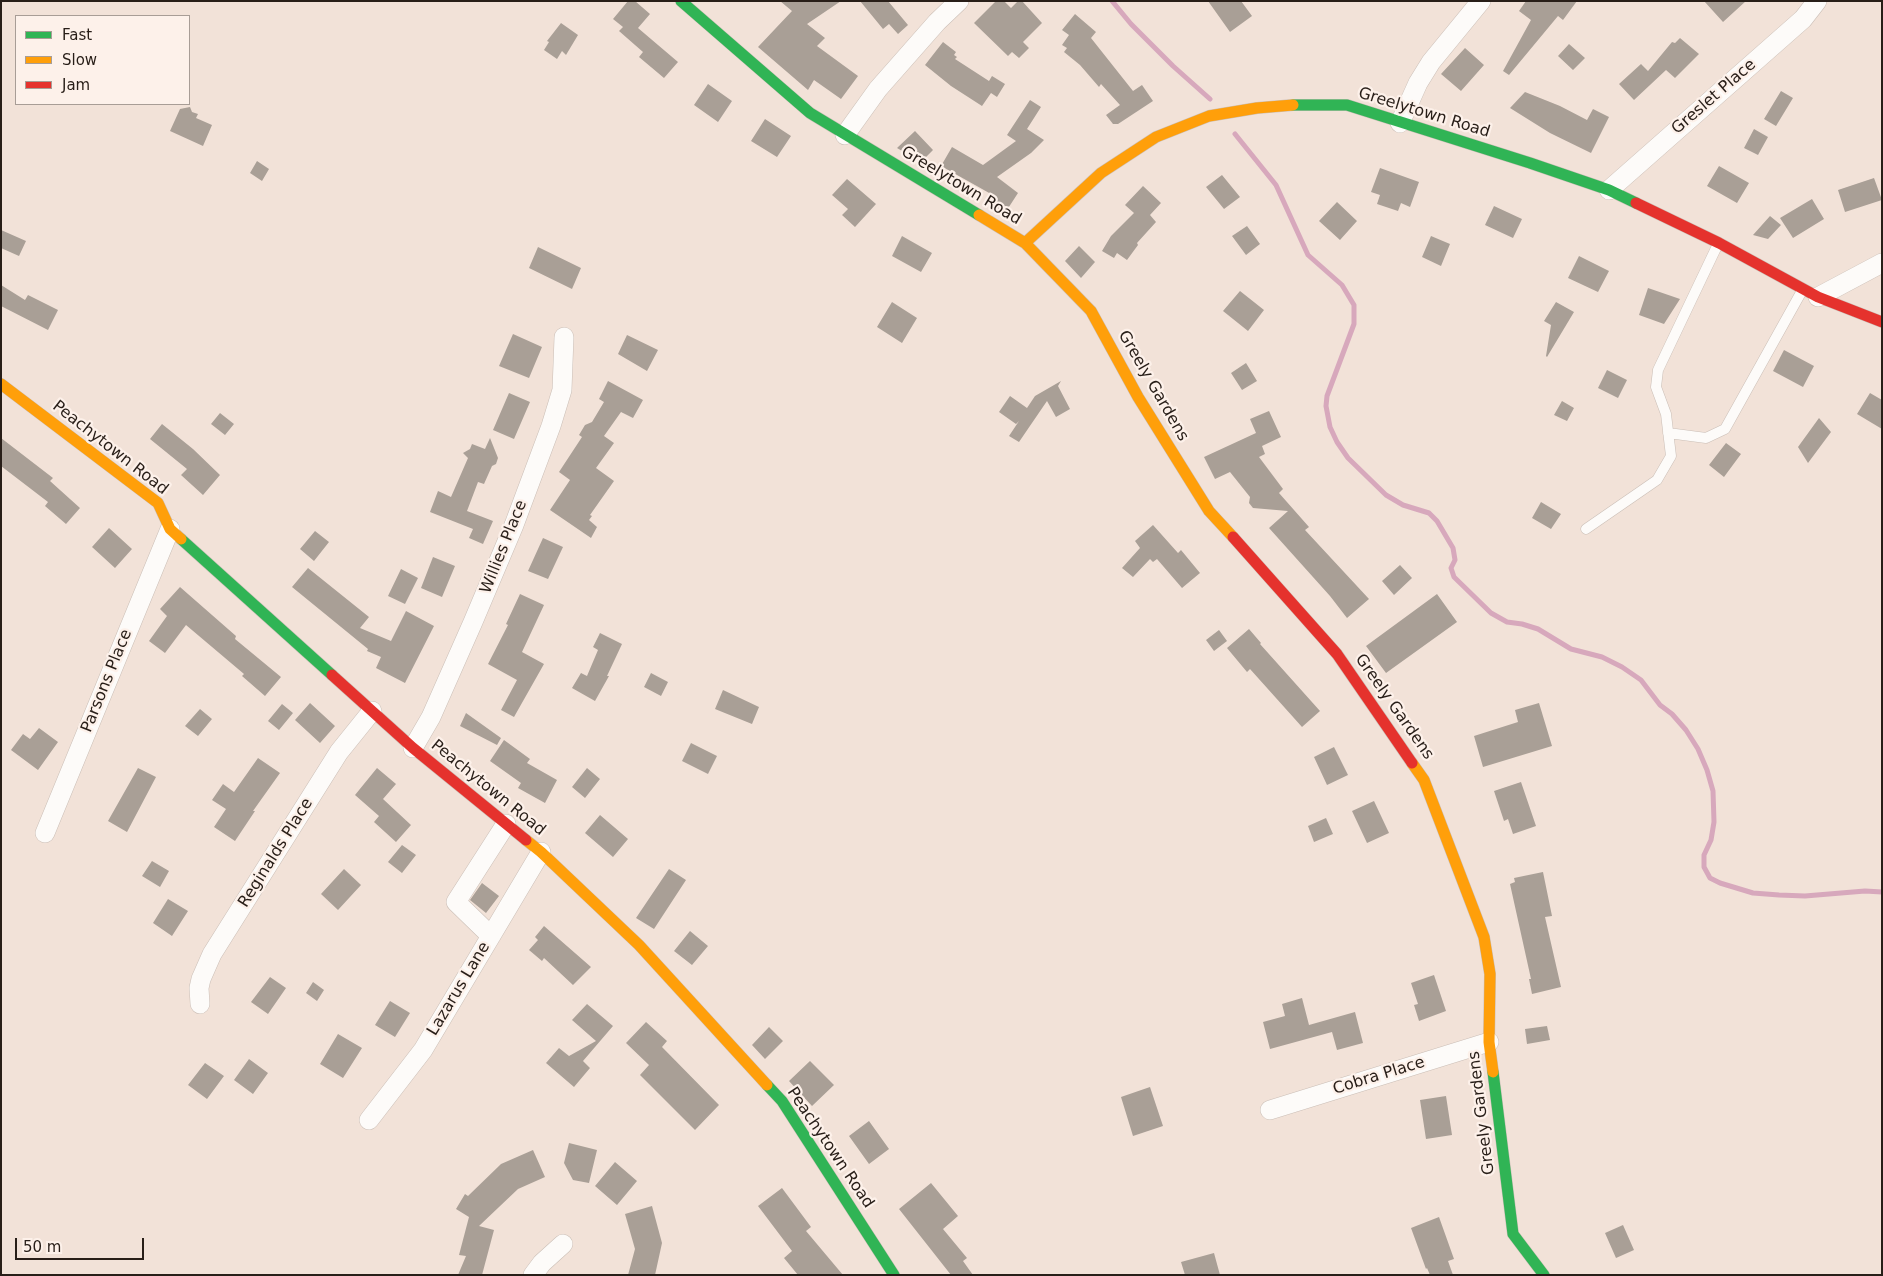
<!DOCTYPE html>
<html>
<head>
<meta charset="utf-8">
<style>
	body { margin:0 }
	#map { position:relative; width:1883px; height:1276px; overflow:hidden; background:#f2e2d8; font-family:"DejaVu Sans",sans-serif }
	canvas { display:block }
	.frame { position:absolute; inset:0; border:2px solid #281e18; pointer-events:none }
	.legend { position:absolute; left:15px; top:15px; width:175px; height:90px; box-sizing:border-box; background:#fdf1ea; border:1px solid #a89d96; margin:0; padding:6px 9px; list-style:none; font-size:15px; color:#281e18 }
	.legend li { display:flex; align-items:center; gap:10px; height:25px }
	.legend b { width:25px; border:1px solid #a89d96 }
	.scale { position:absolute; left:15px; top:1238px; width:129px; height:22px; box-sizing:border-box; border:2px solid #281e18; border-top:0; padding-left:6px; font-size:15px; line-height:18px; white-space:nowrap; color:#281e18; -webkit-text-stroke:4px #fdf1ea; paint-order:stroke }
</style>
</head>
<body>
<div id="map">
<canvas width="1883" height="1276"></canvas>
<div class="frame"></div>
<ul class="legend">
<li><b style="height:6px;background:#30b455"></b>Fast</li>
<li><b style="height:6px;background:#ff9f0a"></b>Slow</li>
<li><b style="height:6px;background:#e5322d"></b>Jam</li>
</ul>
<div class="scale">50 m</div>
</div>
<script>
const context = document.querySelector('canvas').getContext('2d');
context.lineJoin = 'round';
const poly = rows => new Path2D(rows.map(r => 'M' + r).join(''));
function strokePath(path, color, width, dash) { context.strokeStyle = color; context.lineWidth = width; context.lineCap = dash ? 'butt' : 'round'; context.setLineDash(dash || []); context.stroke(path); }
function fillPath(path, color) { context.fillStyle = color; context.fill(path, 'evenodd'); }
function label(font, color, halo, rows, align = 'center') {
  context.font = font + ' "DejaVu Sans",sans-serif'; context.lineWidth = 4.5; context.setLineDash([]); context.textBaseline = 'middle'; context.strokeStyle = halo; context.fillStyle = color; for (const [text, x, y, turn = 0] of rows) {
    context.save(); context.translate(x, y); context.rotate((+turn || 0) * Math.PI / 180); context.textAlign = isNaN(turn) ? turn : align; if (halo) context.strokeText(text, 0, 0); context.fillText(text, 0, 0); context.restore();
  }
}
const stream = poly([
	[1112,1,1131,24,1173,66,1210,99],
	[1235,134,1276,185,1308,255,1342,285,1354,305,1354,324,1327,396,1326,406,1330,427,1337,442,1348,458,1386,495,1403,505,1429,513,1437,521,1453,548,1455,560,1451,568,1454,577,1491,613,1507,622,1522,624,1538,629,1571,649,1602,657,1622,667,1641,680,1660,705,1672,714,1686,730,1698,749,1707,770,1713,791,1714,822,1711,840,1704,855,1704,867,1710,878,1720,883,1753,893,1779,895,1805,896,1865,891,1882,892]
]);
const building = poly([
	[628,1,635,1,650,14,638,28,678,62,664,78,639,57,643,52,619,31,623,27,613,19],
	[780,1,841,1,807,24,825,38,817,46,858,76,841,99,814,80,808,90,758,47,792,11],
	[860,1,888,1,908,25,898,34,889,24,883,29],
	[996,1,1004,1,1011,8,1018,1,1022,1,1042,23,1023,42,1029,48,1019,58,1012,52,1008,56,974,23],
	[1208,1,1241,1,1252,16,1230,32],
	[1526,1,1577,1,1563,20,1558,16,1509,75,1503,71,1531,20,1519,11],
	[1704,1,1746,1,1723,22],
	[1075,14,1096,32,1091,38,1133,91,1142,85,1153,101,1118,124,1113,124,1106,115,1120,105,1101,84,1099,87,1080,65,1064,52,1067,48,1062,45,1069,35,1062,30],
	[561,23,578,35,566,55,562,51,557,59,544,50,549,42,547,41],
	[1680,38,1699,54,1675,78,1666,70,1634,100,1619,84,1641,64,1648,71,1672,42,1675,43],
	[943,42,956,52,954,55,957,57,955,59,989,81,992,76,1005,84,997,97,991,93,982,106,951,86,925,65],
	[1569,44,1585,58,1573,70,1558,56],
	[1465,48,1484,65,1461,91,1441,74],
	[708,84,732,101,718,122,694,105],
	[1781,91,1793,98,1776,126,1764,119],
	[1525,92,1560,106,1587,120,1593,109,1609,117,1591,153,1550,133,1510,108],
	[1030,100,1041,107,1027,129,1044,140,1031,153,997,177,1018,193,1005,213,986,201,991,194,941,166,952,147,983,165,1016,141,1007,135],
	[190,107,192,112,198,114,196,118,212,125,203,146,170,131,180,109],
	[765,119,791,136,777,157,751,141],
	[1754,129,1768,137,1758,155,1744,148],
	[915,131,933,150,921,162,897,148],
	[257,161,269,169,262,181,250,173],
	[1719,166,1749,183,1737,203,1707,186],
	[1380,168,1419,182,1410,207,1401,203,1398,211,1377,204,1380,195,1371,192],
	[1222,175,1240,197,1224,209,1206,187],
	[1874,178,1882,200,1845,212,1838,190],
	[847,179,876,204,855,227,842,215,848,209,832,195],
	[1143,186,1161,203,1150,215,1156,222,1137,243,1138,245,1127,260,1117,253,1114,258,1102,251,1111,236,1134,213,1125,205],
	[1812,199,1824,219,1793,238,1780,218],
	[1337,202,1357,221,1340,240,1319,221],
	[1494,206,1522,219,1513,238,1485,225],
	[1770,216,1781,225,1768,239,1753,235],
	[1247,226,1260,244,1246,255,1232,236],
	[1,230,26,241,19,256,1,248],
	[902,236,932,253,921,272,892,256],
	[1431,236,1450,244,1441,266,1422,257],
	[1079,246,1095,262,1081,278,1065,261],
	[538,247,581,268,572,289,529,268],
	[1579,256,1609,271,1598,292,1568,278],
	[1,285,25,300,28,295,58,310,48,330,1,306],
	[1648,288,1680,299,1664,324,1639,315],
	[1240,291,1264,310,1248,331,1223,311],
	[892,302,917,318,902,343,877,327],
	[1556,302,1574,312,1547,357,1546,356,1551,325,1544,321],
	[513,334,542,347,529,378,499,366],
	[627,335,658,350,647,371,618,354],
	[1784,350,1814,366,1803,387,1773,371],
	[1246,363,1257,381,1242,390,1231,373],
	[1607,370,1627,380,1618,398,1598,388],
	[608,381,643,400,633,418,621,412,604,436,614,443,596,468,614,481,590,515,592,516,589,520,597,527,591,538,550,510,570,480,559,472,582,437,579,435,585,425,592,422,604,402,599,399],
	[1061,381,1058,386,1070,409,1056,417,1047,401,1019,442,1009,436,1019,421,1016,424,999,412,1010,396,1027,408,1035,396],
	[509,393,530,402,514,439,493,430],
	[1870,393,1882,400,1882,429,1857,414],
	[1562,401,1574,408,1567,421,1554,415],
	[1269,411,1281,437,1262,446,1265,454,1259,457,1283,489,1279,493,1309,527,1305,530,1369,599,1347,618,1330,596,1269,528,1288,511,1253,508,1249,503,1250,497,1230,472,1215,479,1204,457,1256,433,1250,419],
	[220,413,234,424,225,435,211,424],
	[1819,418,1831,432,1808,463,1798,447],
	[162,424,193,449,220,475,203,495,181,475,187,469,150,439],
	[1,438,53,478,50,481,80,508,66,524,45,506,48,502,1,466],
	[490,438,498,458,496,464,492,466,484,484,478,482,467,511,493,521,483,544,469,538,473,529,430,512,438,491,451,497,468,458,463,453,470,449,472,444,485,449],
	[1726,443,1741,454,1724,477,1709,465],
	[1541,502,1561,514,1551,529,1532,518],
	[1153,525,1178,553,1181,550,1200,573,1182,588,1157,559,1153,562,1150,559,1133,577,1122,568,1140,548,1135,541],
	[109,528,132,549,115,568,92,547],
	[315,531,329,542,314,561,300,549],
	[543,538,563,547,548,579,528,571],
	[433,557,455,566,442,597,421,588],
	[1400,565,1412,578,1394,595,1382,581],
	[308,568,369,617,360,628,391,641,406,611,434,626,405,683,376,668,381,657,367,651,368,649,292,587],
	[401,569,418,578,405,604,388,596],
	[180,587,236,636,235,639,281,677,265,696,242,676,244,674,186,625,165,653,149,641,167,616,160,609],
	[520,594,544,605,522,652,544,664,514,717,501,710,517,680,488,664,508,625,506,624],
	[1437,594,1457,622,1386,673,1366,646],
	[1249,629,1261,643,1260,644,1320,711,1302,727,1250,669,1247,672,1227,648],
	[1219,630,1227,641,1214,651,1206,640],
	[600,633,622,644,607,676,609,676,595,701,572,688,581,673,587,676,598,650,593,647],
	[651,673,668,682,661,696,644,687],
	[723,690,759,707,752,724,715,709],
	[310,703,335,726,320,743,295,720],
	[1539,703,1552,746,1483,767,1474,736,1518,722,1515,710],
	[282,704,293,713,279,730,268,721],
	[200,709,212,719,198,736,185,726],
	[466,713,501,738,497,745,460,726],
	[39,728,58,742,38,770,11,750,23,734,30,739],
	[504,740,530,759,527,763,557,780,545,803,518,788,521,783,490,761],
	[691,743,717,756,708,774,682,761],
	[1334,747,1348,775,1327,785,1314,757],
	[258,758,280,773,253,811,255,811,235,841,214,827,226,809,212,800,223,784,234,792],
	[138,768,156,777,127,832,108,821],
	[377,768,396,784,383,799,411,825,396,842,374,822,379,816,355,795],
	[587,768,600,779,585,798,572,787],
	[1521,782,1536,826,1513,834,1508,819,1504,821,1494,791],
	[1374,801,1389,833,1367,843,1352,811],
	[600,815,628,839,613,857,585,833],
	[1326,818,1333,834,1314,842,1308,826],
	[402,845,416,855,402,873,388,862],
	[152,861,169,871,160,887,142,876],
	[344,869,361,885,338,910,321,894],
	[669,869,686,880,654,929,636,918],
	[1543,872,1552,916,1545,917,1561,987,1532,994,1529,979,1531,979,1510,884,1515,882,1514,878],
	[482,883,499,896,486,913,470,900],
	[168,899,188,911,172,936,153,923],
	[544,926,591,967,573,985,544,958,542,961,529,950,538,940,535,937],
	[690,931,708,946,692,965,674,951],
	[1434,975,1446,1011,1419,1021,1414,1005,1418,1004,1411,983],
	[270,977,286,988,268,1014,251,1002],
	[313,982,324,990,317,1001,306,993],
	[1302,998,1309,1025,1355,1012,1363,1043,1337,1050,1332,1032,1270,1049,1263,1022,1285,1016,1282,1004],
	[390,1001,410,1013,395,1037,375,1025],
	[587,1004,613,1026,583,1061,590,1068,574,1087,546,1063,559,1048,569,1056,596,1041,572,1020],
	[646,1022,667,1041,662,1047,719,1105,695,1130,640,1075,649,1065,626,1043],
	[1547,1026,1550,1040,1527,1044,1525,1029],
	[769,1027,783,1041,765,1059,752,1045],
	[338,1034,362,1048,343,1078,320,1064],
	[249,1059,268,1073,253,1094,234,1080],
	[810,1061,834,1085,812,1106,789,1081],
	[205,1063,224,1076,207,1099,188,1085],
	[1150,1087,1163,1126,1133,1136,1121,1097],
	[1446,1096,1452,1135,1426,1139,1420,1100],
	[869,1121,889,1149,869,1164,849,1136],
	[569,1143,597,1150,589,1183,573,1180,564,1163],
	[533,1150,545,1177,518,1189,479,1226,494,1230,482,1275,458,1275,466,1256,459,1255,469,1217,456,1209,465,1194,468,1196,501,1164],
	[615,1162,637,1181,617,1205,595,1186],
	[931,1183,958,1216,943,1229,967,1258,963,1261,973,1275,951,1275,899,1209],
	[782,1188,811,1227,806,1231,843,1275,798,1275,784,1258,792,1251,758,1206],
	[652,1206,662,1243,655,1275,628,1275,635,1249,625,1214],
	[1439,1217,1454,1259,1448,1261,1453,1275,1430,1275,1427,1268,1426,1269,1411,1228],
	[1623,1225,1634,1250,1616,1258,1605,1233],
	[1214,1253,1220,1275,1185,1275,1181,1262]
]);
const lane = poly([
	[1668,433,1706,438,1725,429,1803,289],
	[1586,529,1657,480,1671,456,1666,414,1656,387,1658,370,1718,244]
]);
const street = poly([
	[1400,123,1418,83,1431,62,1481,1],
	[845,135,878,89,937,22,959,1],
	[1609,190,1803,19,1817,1],
	[1818,297,1882,263],
	[413,748,431,717,473,622,514,525,551,426,562,390,564,337],
	[45,833,170,529],
	[491,936,456,902,506,824],
	[200,1004,199,988,201,979,212,954,339,752,372,711],
	[1270,1110,1489,1042],
	[369,1120,423,1050,541,852],
	[533,1275,542,1263,563,1244]
]);
const fast = poly([
	[681,1,810,113,979,215],
	[1293,105,1347,105,1530,163,1609,190,1636,203],
	[181,539,332,675],
	[1493,1072,1513,1234,1544,1275],
	[767,1085,782,1101,894,1275]
]);
const slow = poly([
	[979,215,1025,243,1101,173,1156,137,1209,116,1257,108,1293,105],
	[1025,243,1091,311,1138,397,1209,511,1233,537],
	[1,384,158,503,170,529,181,539],
	[1412,763,1424,780,1484,937,1490,974,1489,1042,1493,1072],
	[526,840,541,852,639,945,767,1085]
]);
const jam = poly([
	[1636,203,1719,243,1818,297,1882,322],
	[1233,537,1337,654,1412,763],
	[332,675,413,748,526,840]
]);
const streetNames = [
	["Greslet Place",1714,97,-41],
	["Greelytown Road",1424,113,17],
	["Greelytown Road",961,186,31],
	["Greely Gardens",1153,386,60],
	["Peachytown Road",110,448,38],
	["Willies Place",504,547,-68],
	["Parsons Place",107,681,-68],
	["Greely Gardens",1394,707,55],
	["Peachytown Road",488,788,39],
	["Reginalds Place",276,853,-58],
	["Lazarus Lane",459,989,-59],
	["Cobra Place",1379,1076,-17],
	["Greely Gardens",1482,1113,-97],
	["Peachytown Road",830,1148,56]
];
strokePath(stream, '#d7a8bc', 5);
fillPath(building, '#a99f96');
strokePath(lane, '#cabeb6', 11);
strokePath(street, '#cabeb6', 20);
strokePath(fast, '#cabeb6', 12);
strokePath(slow, '#cabeb6', 12);
strokePath(jam, '#cabeb6', 12);
strokePath(lane, '#fdfbf9', 10);
strokePath(street, '#fdfbf9', 19);
strokePath(fast, '#30b455', 11);
strokePath(slow, '#ff9f0a', 11);
strokePath(jam, '#e5322d', 11);
label('16px', '#281e18', '#fdf1ea', streetNames);
</script>
</body>
</html>
